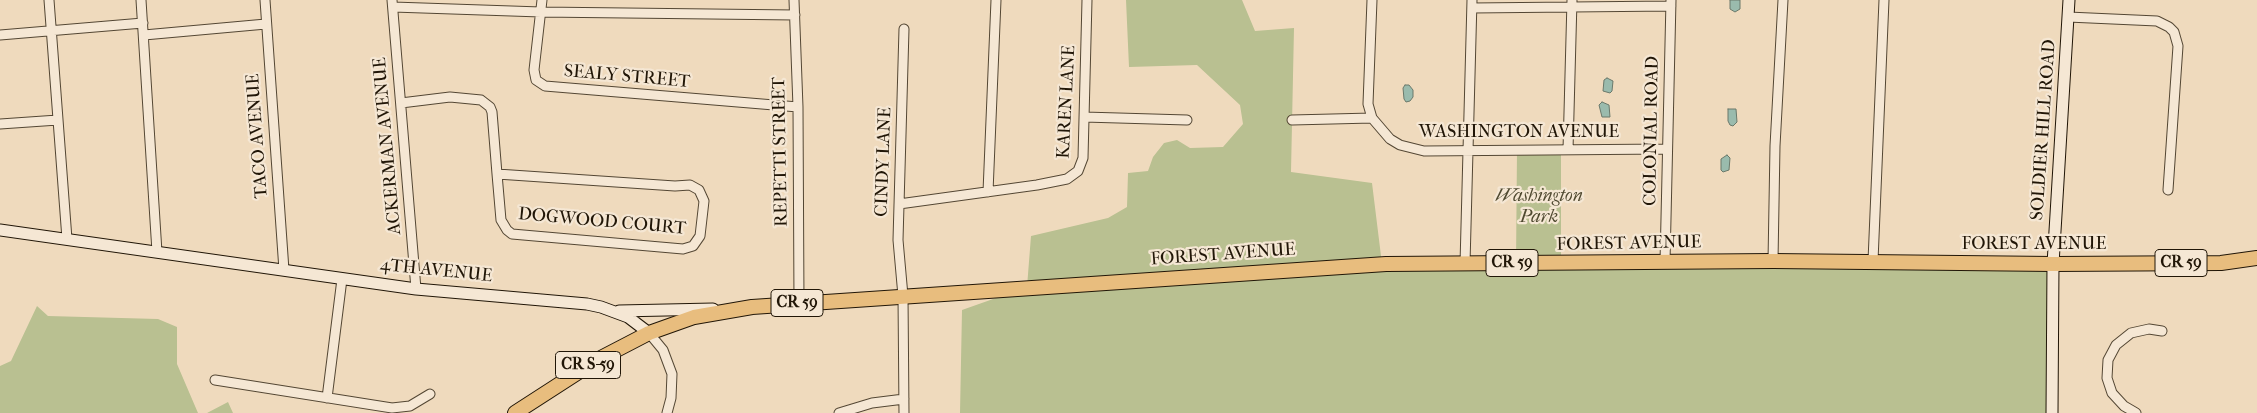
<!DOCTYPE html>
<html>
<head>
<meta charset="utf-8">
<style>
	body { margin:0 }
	canvas { display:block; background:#efdabd }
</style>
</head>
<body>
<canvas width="2257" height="413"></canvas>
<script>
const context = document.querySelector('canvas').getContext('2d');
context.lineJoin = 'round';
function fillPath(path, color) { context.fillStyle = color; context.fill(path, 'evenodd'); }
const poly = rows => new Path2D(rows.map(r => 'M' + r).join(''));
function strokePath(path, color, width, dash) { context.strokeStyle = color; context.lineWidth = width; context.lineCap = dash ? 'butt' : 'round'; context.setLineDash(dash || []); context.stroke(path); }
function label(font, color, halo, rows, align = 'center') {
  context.font = font + ' "IM FELL French Canon",serif'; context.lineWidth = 4.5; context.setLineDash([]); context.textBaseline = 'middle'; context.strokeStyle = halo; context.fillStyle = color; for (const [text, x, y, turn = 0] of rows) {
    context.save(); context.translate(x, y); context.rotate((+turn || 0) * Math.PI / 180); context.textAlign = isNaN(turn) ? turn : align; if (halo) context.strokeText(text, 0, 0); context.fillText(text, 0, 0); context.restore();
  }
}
const green = poly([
	[1126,0,1242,0,1255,31,1294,28,1291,172,1372,183,1382,264,1516,263,1517,150,1561,151,1561,263,2053,264,2052,413,960,413,962,310,1027,287,1031,236,1108,218,1127,207,1128,173,1148,171,1153,157,1164,143,1177,140,1190,148,1223,147,1243,124,1240,105,1197,65,1129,67],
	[37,306,48,316,158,319,177,327,177,364,198,413,0,413,0,366,11,361],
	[228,402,233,413,207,413]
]);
const water = poly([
	[1730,0,1740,0,1740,9,1735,12,1730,9,1730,0],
	[1607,78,1613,81,1612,91,1610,93,1603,91,1604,80,1607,78],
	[1405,85,1409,85,1413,90,1413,97,1410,101,1406,102,1404,99,1403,88,1405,85],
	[1602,102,1609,105,1610,117,1602,117,1599,105,1602,102],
	[1728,109,1736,109,1737,122,1733,126,1730,125,1728,121,1728,109],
	[1727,155,1730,158,1729,170,1723,172,1721,170,1721,159,1727,155]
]);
const street = poly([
	[49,0,67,239],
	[141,0,157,252],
	[265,0,284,270],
	[392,0,416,289],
	[542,0,534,70,536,80,545,86,798,107],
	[794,0,798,107,799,303],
	[393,7,541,12,795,15],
	[1472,8,1671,6],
	[2068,17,2157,21,2169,27,2174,32,2178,46,2168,190],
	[904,29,898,240,903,296,904,413],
	[0,35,143,23],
	[144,35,266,24],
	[401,103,450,97,481,100,490,107,492,112,497,174,501,220,507,230,512,234,683,249,693,246,700,236,704,201,699,190,690,185,675,186,497,174],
	[1084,117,1187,120],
	[1372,118,1368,104,1372,0],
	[1292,120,1372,118,1390,139,1400,145,1424,151,1667,149],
	[0,124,58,120],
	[1568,150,1572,0],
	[988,192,996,0],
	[899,204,1037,185,1067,179,1078,171,1083,158,1087,0],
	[1773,261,1775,146,1783,0],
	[1873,261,1884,0],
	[1665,262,1671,0],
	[1465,264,1472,0],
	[649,333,663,350,672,374,671,398,667,413],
	[215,380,392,408,410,406,430,394],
	[327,398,342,279],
	[839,413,872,403,904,399],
	[2136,413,2124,406,2112,393,2107,378,2108,360,2116,345,2131,333,2149,329,2162,331]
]);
const secondary = poly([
	[0,230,416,289,587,304,601,307,628,317,649,333],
	[619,311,713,309],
	[2052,413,2053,264,2069,0]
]);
const primary = poly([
	[515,413,597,360,649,333,694,317,752,307,1386,264,1773,261,2053,264,2221,263,2257,258]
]);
const shields = [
	[1512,263,52],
	[2181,263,52],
	[797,303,52],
	[588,365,65]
];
const shieldNames = [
	["CR 59",1512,263],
	["CR 59",2181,263],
	["CR 59",797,303],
	["CR S-59",588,365]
];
const streetNames = [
	["SEALY STREET",627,77,5],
	["KAREN LANE",1067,102,-87],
	["SOLDIER HILL ROAD",2044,130,-86],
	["COLONIAL ROAD",1652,131,-89],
	["WASHINGTON AVENUE",1519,133],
	["TACO AVENUE",258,136,-94],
	["ACKERMAN AVENUE",388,146,-95],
	["REPETTI STREET",781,152,-91],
	["CINDY LANE",884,162,-88],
	["DOGWOOD COURT",602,222,5],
	["FOREST AVENUE",1629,244,-1],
	["FOREST AVENUE",2034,245],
	["FOREST AVENUE",1223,255,-4],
	["4TH AVENUE",436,271,6]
];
const parkNames = [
	["Washington",1539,197],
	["Park",1539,218]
];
fillPath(green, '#b9c091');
fillPath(water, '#9abbad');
strokePath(water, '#6a796b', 1);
strokePath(street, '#544734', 11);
strokePath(secondary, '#211607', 13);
strokePath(primary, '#211607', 16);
strokePath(street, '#f5e7d4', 9);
strokePath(secondary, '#f5e7d4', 11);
strokePath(primary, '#e8bd7e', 14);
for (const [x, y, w] of shields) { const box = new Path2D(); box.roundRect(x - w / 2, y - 13.5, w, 27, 4); context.fillStyle = '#f5e7d4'; context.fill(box); strokePath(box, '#211607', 1); }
label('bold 16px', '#211607', null, shieldNames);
label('18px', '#211607', '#f5e7d4', streetNames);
label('italic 18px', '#4f4930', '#f5e7d4', parkNames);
</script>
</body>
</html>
